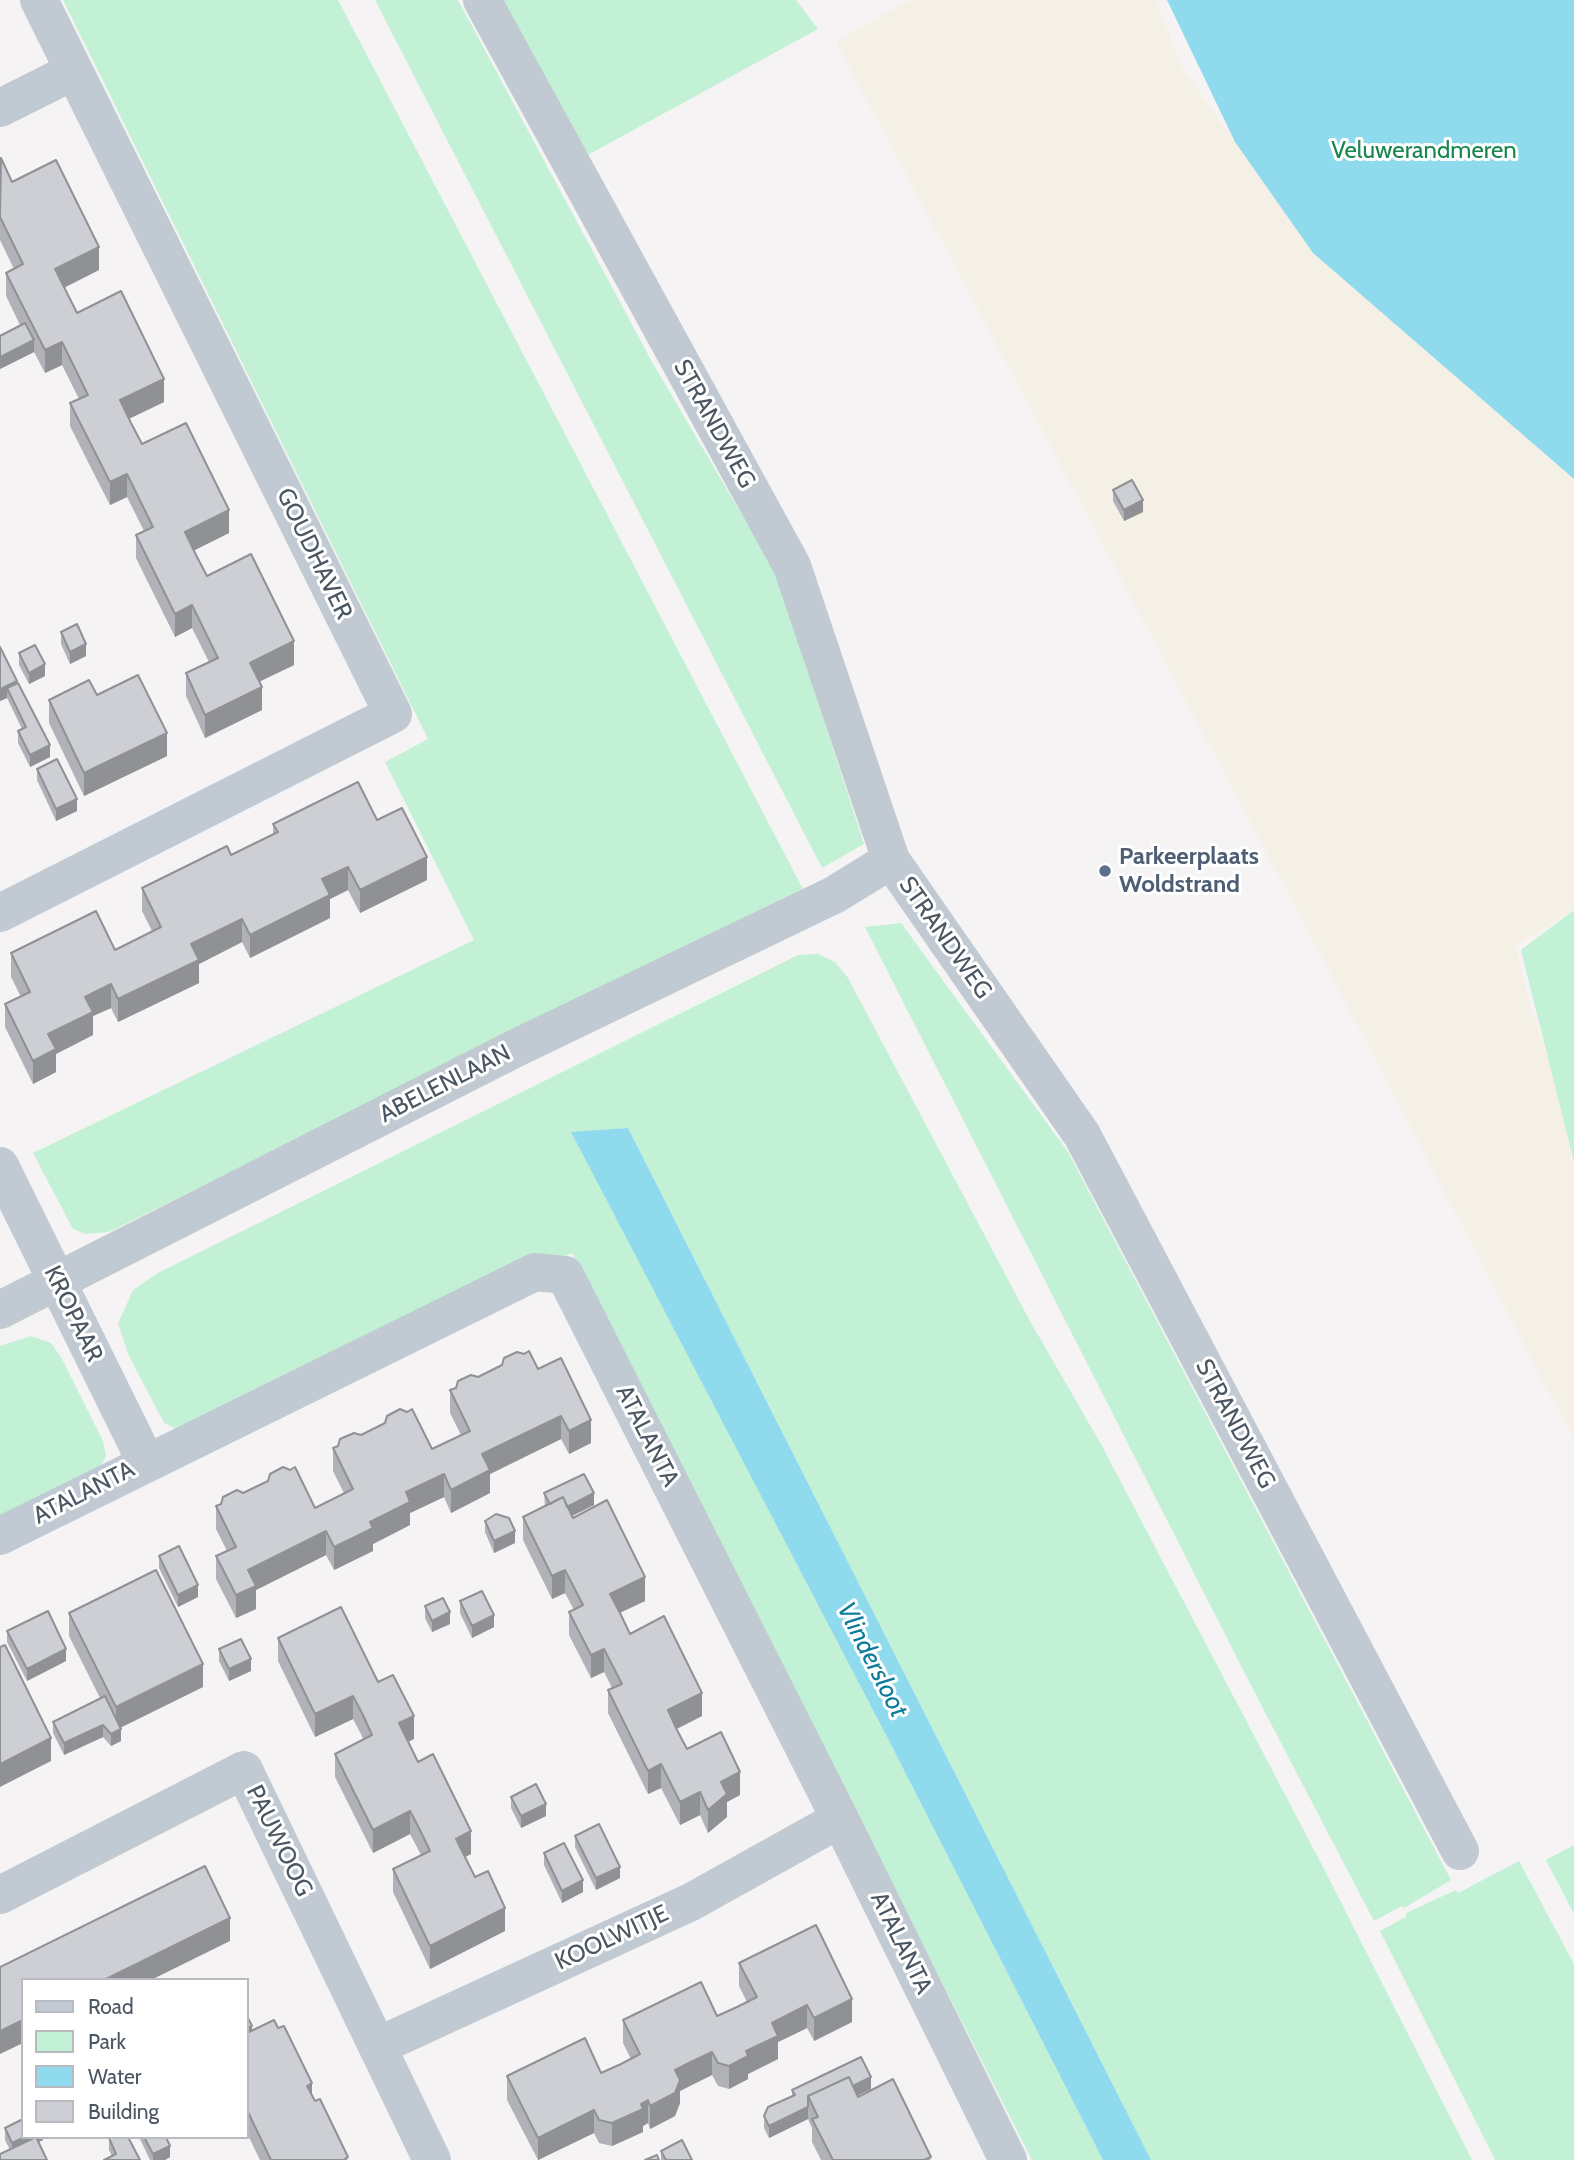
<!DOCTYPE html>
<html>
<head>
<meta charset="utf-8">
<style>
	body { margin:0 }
	#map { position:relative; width:1574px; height:2160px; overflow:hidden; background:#f5f3f3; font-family:Cabin,sans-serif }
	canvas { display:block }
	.legend { position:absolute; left:21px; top:1978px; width:228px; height:161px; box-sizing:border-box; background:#fff; border:2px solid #b7bbc0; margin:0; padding:9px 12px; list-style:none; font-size:21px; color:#4a5661 }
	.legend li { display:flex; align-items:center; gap:14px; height:35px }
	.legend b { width:35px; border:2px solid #b7bbc0 }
</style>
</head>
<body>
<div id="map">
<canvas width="1574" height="2160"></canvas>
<ul class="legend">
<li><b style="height:9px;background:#c1cad2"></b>Road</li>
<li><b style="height:19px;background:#c3f1d5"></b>Park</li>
<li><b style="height:19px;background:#90daee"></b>Water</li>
<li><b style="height:19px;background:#cdcfd5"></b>Building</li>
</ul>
</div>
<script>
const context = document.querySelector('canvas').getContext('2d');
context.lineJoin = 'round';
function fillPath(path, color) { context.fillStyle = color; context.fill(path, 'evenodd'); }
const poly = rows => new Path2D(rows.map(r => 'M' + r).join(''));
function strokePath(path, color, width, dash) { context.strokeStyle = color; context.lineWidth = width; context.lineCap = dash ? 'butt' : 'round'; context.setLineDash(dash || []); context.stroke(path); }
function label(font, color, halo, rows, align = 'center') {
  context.font = font + ' Cabin,sans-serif'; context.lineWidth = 6; context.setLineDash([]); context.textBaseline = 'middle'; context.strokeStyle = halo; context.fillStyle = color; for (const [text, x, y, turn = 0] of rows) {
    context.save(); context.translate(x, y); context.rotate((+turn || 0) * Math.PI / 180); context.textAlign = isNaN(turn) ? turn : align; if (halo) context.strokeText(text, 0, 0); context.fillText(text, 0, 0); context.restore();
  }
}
const green = poly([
	[63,0,338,0,803,889,109,1232,86,1234,73,1229,33,1153,474,940,385,762,428,739],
	[375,0,458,0,652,362,775,571,864,844,822,868],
	[501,0,796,0,818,29,584,157],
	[1574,910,1574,1162,1521,950],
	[901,923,1068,1152,1451,1880,1404,1908,1402,1906,1374,1921,1257,1697,865,927],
	[818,954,835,962,848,978,1030,1321,1102,1446,1323,1867,1472,2160,1151,2160,628,1128,572,1133,887,1737,1103,2160,1032,2160,572,1253,209,1425,187,1434,164,1423,129,1356,118,1324,133,1290,158,1273,798,955],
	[31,1336,51,1343,61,1357,103,1441,106,1456,98,1472,0,1529,0,1346],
	[1574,1845,1574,1914,1546,1860],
	[1519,1861,1574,1964,1574,2160,1495,2160,1380,1931,1406,1917,1406,1913,1456,1890,1458,1893]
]);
const sand = poly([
	[910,0,1156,0,1181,66,1313,253,1574,479,1574,909,1516,946,1526,991,1550,1067,1574,1165,1574,1440,1322,957,836,42]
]);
const water = poly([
	[1167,0,1574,0,1574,479,1313,253,1235,142],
	[628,1128,1151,2160,1103,2160,887,1737,571,1132]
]);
const minor = poly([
	[482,0,792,566,891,860,1082,1135,1460,1851],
	[0,108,74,71],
	[0,913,393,714,39,0],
	[0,1166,146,1462],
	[0,1310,516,1048,834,895,891,860],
	[0,1536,535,1272,565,1275,840,1819,1008,2160],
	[0,1895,244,1770,432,2160],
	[378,2046,691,1902,840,1819]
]);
const wall = poly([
	[0,159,12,182,99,270,64,288,77,313,164,402,129,419,142,444,229,533,194,550,207,576,294,665,259,682,262,710,205,738,186,696,186,673,209,662,192,628,175,637,136,558,136,535,144,531,127,497,110,505,90,466,70,426,70,403,79,399,62,365,45,373,34,352,0,369,0,336,20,325,6,296,6,273,14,269,0,240],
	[1113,490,1143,512,1124,521,1113,501],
	[61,632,86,656,70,664,61,644],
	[0,647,50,757,30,767,18,743,18,731,22,729,7,698,0,701],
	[19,653,45,676,29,684,19,665],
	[97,695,167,756,84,796,49,723,49,700],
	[37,769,77,811,56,821,37,780],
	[377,820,427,880,360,913,348,890,330,899,330,918,250,958,242,942,199,964,199,983,118,1022,111,1008,93,1016,93,1035,56,1054,56,1072,33,1084,5,1027,5,1004,21,997,11,977,11,953,115,950,152,931,142,911,142,888,231,855,273,834,273,824],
	[538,1369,591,1443,569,1454,561,1439,490,1474,490,1493,451,1513,444,1497,410,1513,410,1525,373,1544,373,1551,334,1570,326,1555,256,1590,256,1609,236,1618,216,1579,216,1556,227,1551,216,1529,216,1506,243,1493,315,1508,344,1493,333,1471,333,1448,361,1435,432,1449,461,1435,450,1413,450,1390,478,1377],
	[544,1493,594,1505,572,1516,645,1601,620,1613,630,1634,702,1716,677,1729,687,1749,740,1795,727,1802,727,1817,708,1833,700,1815,680,1825,661,1788,648,1794,608,1713,608,1690,612,1688,604,1672,591,1678,569,1635,569,1612,574,1610,565,1593,552,1599,523,1540,523,1517,545,1506],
	[485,1521,515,1543,494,1553,485,1532],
	[159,1556,198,1597,178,1607,159,1568],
	[460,1601,494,1627,472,1638,460,1613],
	[425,1606,450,1624,432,1632,425,1618],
	[69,1613,203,1687,120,1727,121,1741,111,1746,103,1737,64,1755,53,1733,53,1722,100,1698,69,1636],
	[7,1631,66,1661,27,1681,7,1642],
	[278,1638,378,1682,414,1739,408,1742,418,1762,471,1854,465,1857,475,1877,505,1931,430,1969,393,1892,393,1869,421,1855,410,1834,373,1853,335,1777,335,1754,364,1740,353,1719,315,1737,278,1661],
	[219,1649,251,1671,229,1681,219,1661],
	[511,1797,546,1816,521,1828,511,1808],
	[575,1836,620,1878,596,1890,575,1847],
	[544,1853,583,1892,562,1903,544,1865],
	[739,1963,852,2022,814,2041,807,2028,778,2042,778,2059,748,2074,748,2079,729,2089,718,2086,712,2075,691,2085,680,2091,680,2103,675,2116,650,2129,648,2123,643,2126,643,2132,612,2146,599,2143,594,2133,538,2160,507,2100,507,2076,601,2073,631,2059,623,2043,623,2020,717,2016,747,2002,739,1986],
	[247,2016,252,2031,312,2097,348,2160,260,2160,247,2133],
	[871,2089,858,2095,931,2160,821,2160,812,2142,812,2128,808,2119,769,2138,764,2128,764,2116,792,2096,792,2090],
	[5,2128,43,2137,43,2140,38,2142,10,2150,5,2140],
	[139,2137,166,2137,170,2157,165,2160,150,2160],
	[109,2138,140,2160,112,2156,109,2150],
	[661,2151,692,2160,661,2160]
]);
const shadedWall = poly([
	[99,247,99,270,55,292,55,269],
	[34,340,34,352,0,369,0,357],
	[62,342,62,365,45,373,45,350],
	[164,379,164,402,120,423,120,400],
	[127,474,127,497,110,505,110,482],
	[1143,500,1143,512,1124,521,1124,510],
	[229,510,229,533,185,555,185,532],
	[192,605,192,628,175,637,175,614],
	[294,641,294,665,250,686,250,663],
	[86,644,86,656,70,664,70,652],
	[45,664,45,676,29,684,29,673],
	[17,681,17,693,7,688,7,698,0,701,0,689],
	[262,687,262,710,205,738,205,715],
	[167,733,167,756,84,796,84,773],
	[50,745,50,757,30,767,30,755],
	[77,799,77,811,56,821,56,809],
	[427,857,427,880,360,913,360,890],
	[348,867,348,890,330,899,330,918,250,958,250,935,322,879],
	[242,919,242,942,199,964,199,983,118,1022,118,999,191,944],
	[111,984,111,1008,93,1016,93,1035,56,1054,56,1072,33,1084,33,1061,48,1034,85,997],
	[561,1416,561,1439,490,1474,490,1493,451,1513,451,1490,482,1454],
	[591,1420,591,1443,569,1454,569,1431],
	[444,1474,444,1497,410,1513,410,1525,373,1544,373,1551,334,1570,334,1547,370,1522,406,1492],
	[594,1493,594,1505,554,1525,554,1513],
	[326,1531,326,1555,256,1590,256,1609,236,1618,236,1595,248,1570],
	[515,1531,515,1543,494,1553,494,1541],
	[565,1570,565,1593,552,1599,552,1576],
	[645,1577,645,1601,610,1617,610,1594],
	[198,1585,198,1597,178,1607,178,1595],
	[450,1612,450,1624,432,1632,432,1621],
	[494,1615,494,1627,472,1638,472,1626],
	[66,1649,66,1661,27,1681,27,1669],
	[604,1649,604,1672,591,1678,591,1655],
	[251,1659,251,1671,229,1681,229,1669],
	[203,1664,203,1687,116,1730,116,1707],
	[702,1693,702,1716,668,1733,668,1710],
	[353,1696,353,1719,315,1737,315,1714],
	[414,1716,414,1739,399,1746,399,1723],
	[103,1725,103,1737,64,1755,64,1743],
	[121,1729,121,1741,111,1746,111,1734],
	[51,1738,51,1761,0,1787,0,1764],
	[661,1764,661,1788,648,1794,648,1771],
	[740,1772,740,1795,727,1802,727,1817,708,1833,708,1810,721,1782],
	[700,1792,700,1815,680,1825,680,1802],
	[546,1804,546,1816,521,1828,521,1816],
	[410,1811,410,1834,373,1853,373,1830],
	[471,1831,471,1854,456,1862,456,1839],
	[620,1867,620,1878,596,1890,596,1878],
	[583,1880,583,1892,562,1903,562,1891],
	[505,1908,505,1931,430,1969,430,1946],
	[230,1918,230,1941,151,1980,104,1980],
	[852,1999,852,2022,814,2041,814,2018],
	[807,2005,807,2028,778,2042,778,2059,748,2074,748,2079,729,2089,729,2066,746,2051,772,2023],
	[23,2020,23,2043,0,2054,0,2031],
	[252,2026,252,2038,247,2040,247,2028],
	[712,2052,712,2075,680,2091,680,2103,675,2116,650,2129,650,2106,675,2070],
	[871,2077,871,2089,817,2115,813,2105],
	[312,2083,312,2106,307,2086],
	[648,2100,648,2123,643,2126,643,2132,612,2146,612,2123],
	[808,2107,808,2119,769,2138,769,2126],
	[594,2110,594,2133,538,2160,538,2138],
	[25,2137,43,2137,43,2140,12,2155,12,2143],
	[170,2146,170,2157,165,2160,153,2160,153,2154]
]);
const building = poly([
	[1,158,12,182,56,160,99,247,55,269,77,313,121,291,164,379,120,400,131,423,142,444,186,423,229,510,185,532,196,555,207,576,251,554,294,641,250,663,262,687,205,715,186,673,218,658,192,605,175,614,136,535,153,527,127,474,110,482,70,403,88,395,62,342,45,350,6,273,23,264,0,217,1,158],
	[25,323,34,340,0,357,0,336,25,323],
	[1132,480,1143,500,1124,510,1113,490,1132,480],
	[77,624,86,644,70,652,61,632,77,624],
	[35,645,45,664,29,673,19,653,35,645],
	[0,647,17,681,0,689,0,647],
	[138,675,167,733,84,773,49,700,89,680,97,695,138,675],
	[18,683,50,745,30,755,18,731,26,727,7,688,18,683],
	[57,759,77,799,56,809,37,769,57,759],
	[358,782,377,820,402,808,427,857,360,890,348,867,322,879,330,895,250,935,242,919,191,944,199,960,118,999,111,984,85,997,93,1012,48,1034,56,1049,33,1061,5,1004,30,992,11,953,96,911,115,950,161,927,142,888,227,846,231,855,278,832,273,824,358,782],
	[529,1351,538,1369,561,1358,591,1420,569,1431,561,1416,482,1454,490,1470,451,1490,444,1474,406,1492,410,1502,370,1522,373,1528,353,1538,334,1547,326,1531,248,1570,256,1586,236,1595,216,1556,236,1547,216,1506,221,1504,223,1497,237,1490,243,1493,268,1481,270,1474,283,1467,290,1470,295,1467,315,1508,353,1489,333,1448,338,1446,340,1439,354,1433,361,1435,385,1423,387,1416,400,1409,407,1412,412,1409,432,1449,470,1431,450,1390,456,1388,458,1381,471,1375,478,1377,502,1365,504,1358,517,1352,524,1354,529,1351],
	[584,1474,594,1493,567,1507,563,1497,550,1504,544,1493,584,1474],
	[563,1497,573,1518,607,1500,645,1577,610,1594,620,1613,630,1634,664,1616,702,1693,668,1710,677,1730,687,1749,721,1732,740,1772,721,1782,727,1794,708,1810,700,1792,680,1802,661,1764,648,1771,608,1690,622,1684,604,1649,591,1655,569,1612,583,1605,565,1570,552,1576,523,1517,563,1497],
	[496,1514,509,1518,515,1531,494,1541,485,1521,496,1514],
	[179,1546,198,1585,178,1595,159,1556,179,1546],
	[156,1570,203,1664,116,1707,69,1613,156,1570],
	[482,1591,494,1615,472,1626,460,1601,482,1591],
	[443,1598,450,1612,432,1621,425,1606,443,1598],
	[341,1607,378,1682,393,1675,414,1716,399,1723,418,1762,433,1754,471,1831,456,1839,475,1877,488,1871,505,1908,430,1946,393,1869,430,1851,420,1830,410,1811,373,1830,335,1754,372,1735,363,1715,353,1696,315,1714,278,1638,341,1607],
	[48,1611,66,1649,27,1669,7,1631,48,1611],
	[241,1639,251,1659,229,1669,219,1649,241,1639],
	[5,1645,51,1738,0,1764,0,1647,5,1645],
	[105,1696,121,1729,111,1734,103,1725,64,1743,53,1722,105,1696],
	[536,1784,546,1804,521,1816,511,1797,536,1784],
	[599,1824,620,1867,596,1878,575,1836,599,1824],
	[564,1843,583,1880,562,1891,544,1853,564,1843],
	[205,1866,230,1918,104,1980,23,1980,23,2020,0,2031,0,1967,205,1866],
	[816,1925,852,1999,814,2018,807,2005,772,2023,778,2036,746,2051,748,2056,729,2066,718,2063,712,2052,691,2062,675,2070,680,2080,675,2093,650,2106,648,2100,641,2104,643,2109,612,2123,599,2120,594,2110,538,2138,507,2076,585,2038,601,2073,621,2064,640,2054,623,2020,701,1982,717,2016,737,2007,757,1997,739,1963,816,1925],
	[247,2016,252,2026,247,2028,247,2016],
	[274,2020,278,2028,284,2026,312,2083,307,2086,315,2101,320,2099,348,2157,343,2160,271,2160,247,2110,247,2033,274,2020],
	[861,2057,871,2077,853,2086,849,2077,808,2096,808,2107,769,2126,764,2116,768,2107,795,2095,792,2090,861,2057],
	[849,2077,858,2097,893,2079,931,2157,924,2160,833,2160,812,2119,818,2117,808,2096,849,2077],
	[23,2119,23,2137,25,2137,12,2143,5,2128,23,2119],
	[36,2137,47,2160,0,2160,0,2154,36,2137],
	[110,2137,128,2137,140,2160,104,2160,116,2154,109,2138,110,2137],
	[144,2137,166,2137,170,2146,153,2154,144,2137],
	[682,2140,692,2160,666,2160,661,2151,682,2140],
	[657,2155,659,2160,645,2160,657,2155]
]);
const markers = [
	[1105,871,7,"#5c6f8a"]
];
const parkNames = [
	["Veluwerandmeren",1424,151]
];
const streetNames = [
	["STRANDWEG",714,424,61],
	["GOUDHAVER",314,554,64],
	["STRANDWEG",945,938,55],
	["ABELENLAAN",445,1084,-27],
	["KROPAAR",73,1314,64],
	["STRANDWEG",1235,1424,62],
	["ATALANTA",647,1436,63],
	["ATALANTA",84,1493,-27],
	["PAUWOOG",279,1841,64],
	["KOOLWITJE",612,1938,-25],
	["ATALANTA",901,1943,64]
];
const serviceNames = [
	["Parkeerplaats",1119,857],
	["Woldstrand",1119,885]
];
const waterNames = [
	["Vlindersloot",872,1660,63]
];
fillPath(green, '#c3f1d5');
fillPath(sand, '#f5f0e5');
fillPath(water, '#90daee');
strokePath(minor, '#c1cad2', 38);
fillPath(wall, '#b0b2b7');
fillPath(shadedWall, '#909195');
fillPath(building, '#cdcfd5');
strokePath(building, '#909195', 2);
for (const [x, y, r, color] of markers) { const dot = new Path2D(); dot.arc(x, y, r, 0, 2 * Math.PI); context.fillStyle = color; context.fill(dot); strokePath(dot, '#fff', 2.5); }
label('24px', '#17864f', '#fff', parkNames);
label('24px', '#4a5661', '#fff', streetNames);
label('bold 24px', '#4e5e75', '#fff', serviceNames, 'left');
label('italic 26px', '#0c7c9b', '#fff', waterNames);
</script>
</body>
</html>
